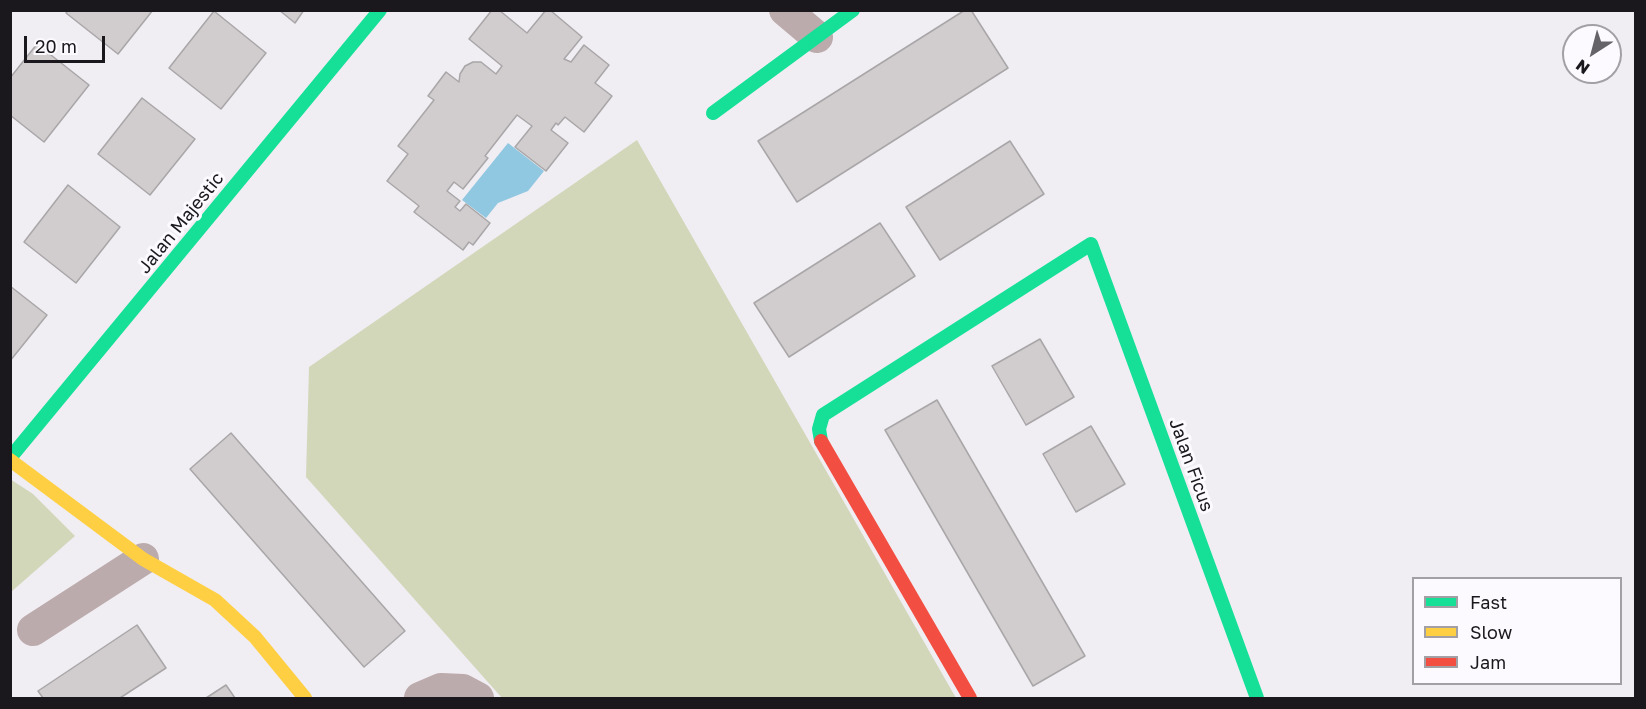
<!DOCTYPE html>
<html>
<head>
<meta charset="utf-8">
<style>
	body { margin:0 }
	#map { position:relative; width:1646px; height:709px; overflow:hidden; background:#f0edf3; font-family:"Golos Text",sans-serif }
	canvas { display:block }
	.frame { position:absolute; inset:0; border:12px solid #1a181c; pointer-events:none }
	.legend { position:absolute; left:1412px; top:577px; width:210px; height:108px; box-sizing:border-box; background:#fcfafe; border:2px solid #a2a0a4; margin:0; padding:8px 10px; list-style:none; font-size:18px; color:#1a181c }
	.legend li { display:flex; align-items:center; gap:12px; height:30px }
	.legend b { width:30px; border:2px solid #a2a0a4 }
	.north { position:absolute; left:1562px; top:24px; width:60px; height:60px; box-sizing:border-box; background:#fcfafe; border:2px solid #a2a0a4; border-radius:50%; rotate:216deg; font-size:16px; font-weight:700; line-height:24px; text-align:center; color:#1a181c }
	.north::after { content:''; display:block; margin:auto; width:21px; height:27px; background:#656367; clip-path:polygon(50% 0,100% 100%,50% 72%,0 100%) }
	.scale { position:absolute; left:24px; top:36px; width:81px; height:27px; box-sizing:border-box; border:3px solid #1a181c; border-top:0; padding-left:8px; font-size:18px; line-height:21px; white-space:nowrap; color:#1a181c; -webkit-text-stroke:4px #fcfafe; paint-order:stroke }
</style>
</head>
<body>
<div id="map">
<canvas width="1646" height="709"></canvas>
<div class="frame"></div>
<ul class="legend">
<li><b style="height:8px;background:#16e098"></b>Fast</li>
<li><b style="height:8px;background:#ffcf43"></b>Slow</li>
<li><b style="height:8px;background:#f24e42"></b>Jam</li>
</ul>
<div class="north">N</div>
<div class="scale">20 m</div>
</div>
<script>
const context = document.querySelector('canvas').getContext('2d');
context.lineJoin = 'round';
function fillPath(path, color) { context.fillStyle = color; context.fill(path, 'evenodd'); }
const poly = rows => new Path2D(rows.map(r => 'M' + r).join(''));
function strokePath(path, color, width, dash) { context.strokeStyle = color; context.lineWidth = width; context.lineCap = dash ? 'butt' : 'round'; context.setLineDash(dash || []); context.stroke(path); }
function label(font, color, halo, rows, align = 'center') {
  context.font = font + ' "Golos Text",sans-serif'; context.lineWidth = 6; context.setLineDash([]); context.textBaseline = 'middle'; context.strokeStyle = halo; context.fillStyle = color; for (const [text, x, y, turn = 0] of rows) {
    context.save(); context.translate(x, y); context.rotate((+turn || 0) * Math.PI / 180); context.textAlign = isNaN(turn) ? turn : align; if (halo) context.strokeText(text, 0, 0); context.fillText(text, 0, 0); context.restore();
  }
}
const green = poly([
	[637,140,956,698,502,698,306,477,309,367],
	[10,479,33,494,75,536,11,592]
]);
const water = poly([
	[508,143,544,171,528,191,498,203,486,218,462,200]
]);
const building = poly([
	[68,10,153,10,118,54,66,13,68,10],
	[279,10,304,10,295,23,279,10],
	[492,10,499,10,527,33,546,10,550,10,582,37,564,59,571,62,584,45,609,65,595,83,612,96,584,132,565,117,558,125,556,123,551,130,568,143,546,171,515,147,532,126,517,115,485,156,488,158,463,189,454,182,447,191,460,201,455,207,460,211,466,204,490,223,473,245,469,242,463,250,414,212,419,206,387,181,408,154,398,146,434,100,428,96,446,72,459,82,460,74,465,66,473,62,481,62,496,74,502,66,469,39,492,10],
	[965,10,971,10,1008,68,797,202,758,141,965,10],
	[214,11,266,53,221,109,169,68,214,11],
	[37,44,89,85,44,142,10,115,10,78,37,44],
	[142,98,195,139,150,195,98,154,142,98],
	[1010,141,1044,194,940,260,906,207,1010,141],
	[68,185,120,227,76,283,24,242,68,185],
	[880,223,915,276,789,357,754,303,880,223],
	[10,286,47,315,10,361,10,286],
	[1040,339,1074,397,1026,425,992,366,1040,339],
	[937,400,1085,656,1033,686,885,430,937,400],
	[1091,426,1125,484,1076,512,1043,454,1091,426],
	[231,433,405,631,364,667,190,469,231,433],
	[137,625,166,668,120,698,43,698,38,691,137,625],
	[226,685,235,698,206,698,226,685]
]);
const street = poly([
	[785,10,817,37],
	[33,630,143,559],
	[420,698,441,689,463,690,478,698]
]);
const fast = poly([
	[713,113,853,10],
	[821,441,819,429,823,415,1091,244,1257,698],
	[10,458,380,10]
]);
const slow = poly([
	[10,460,143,559,215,600,255,637,305,698]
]);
const jam = poly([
	[821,441,970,698]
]);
const streetNames = [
	["Jalan Majestic",181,223,-51],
	["Jalan Ficus",1191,465,70]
];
fillPath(green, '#d3d7ba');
fillPath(water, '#91c8e1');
fillPath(building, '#d1cdcf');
strokePath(building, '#a9a6a8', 1.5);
strokePath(street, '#bcabac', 32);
strokePath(fast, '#16e098', 14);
strokePath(slow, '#ffcf43', 14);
strokePath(jam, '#f24e42', 14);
label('18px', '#1a181c', '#fcfafe', streetNames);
</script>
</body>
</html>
